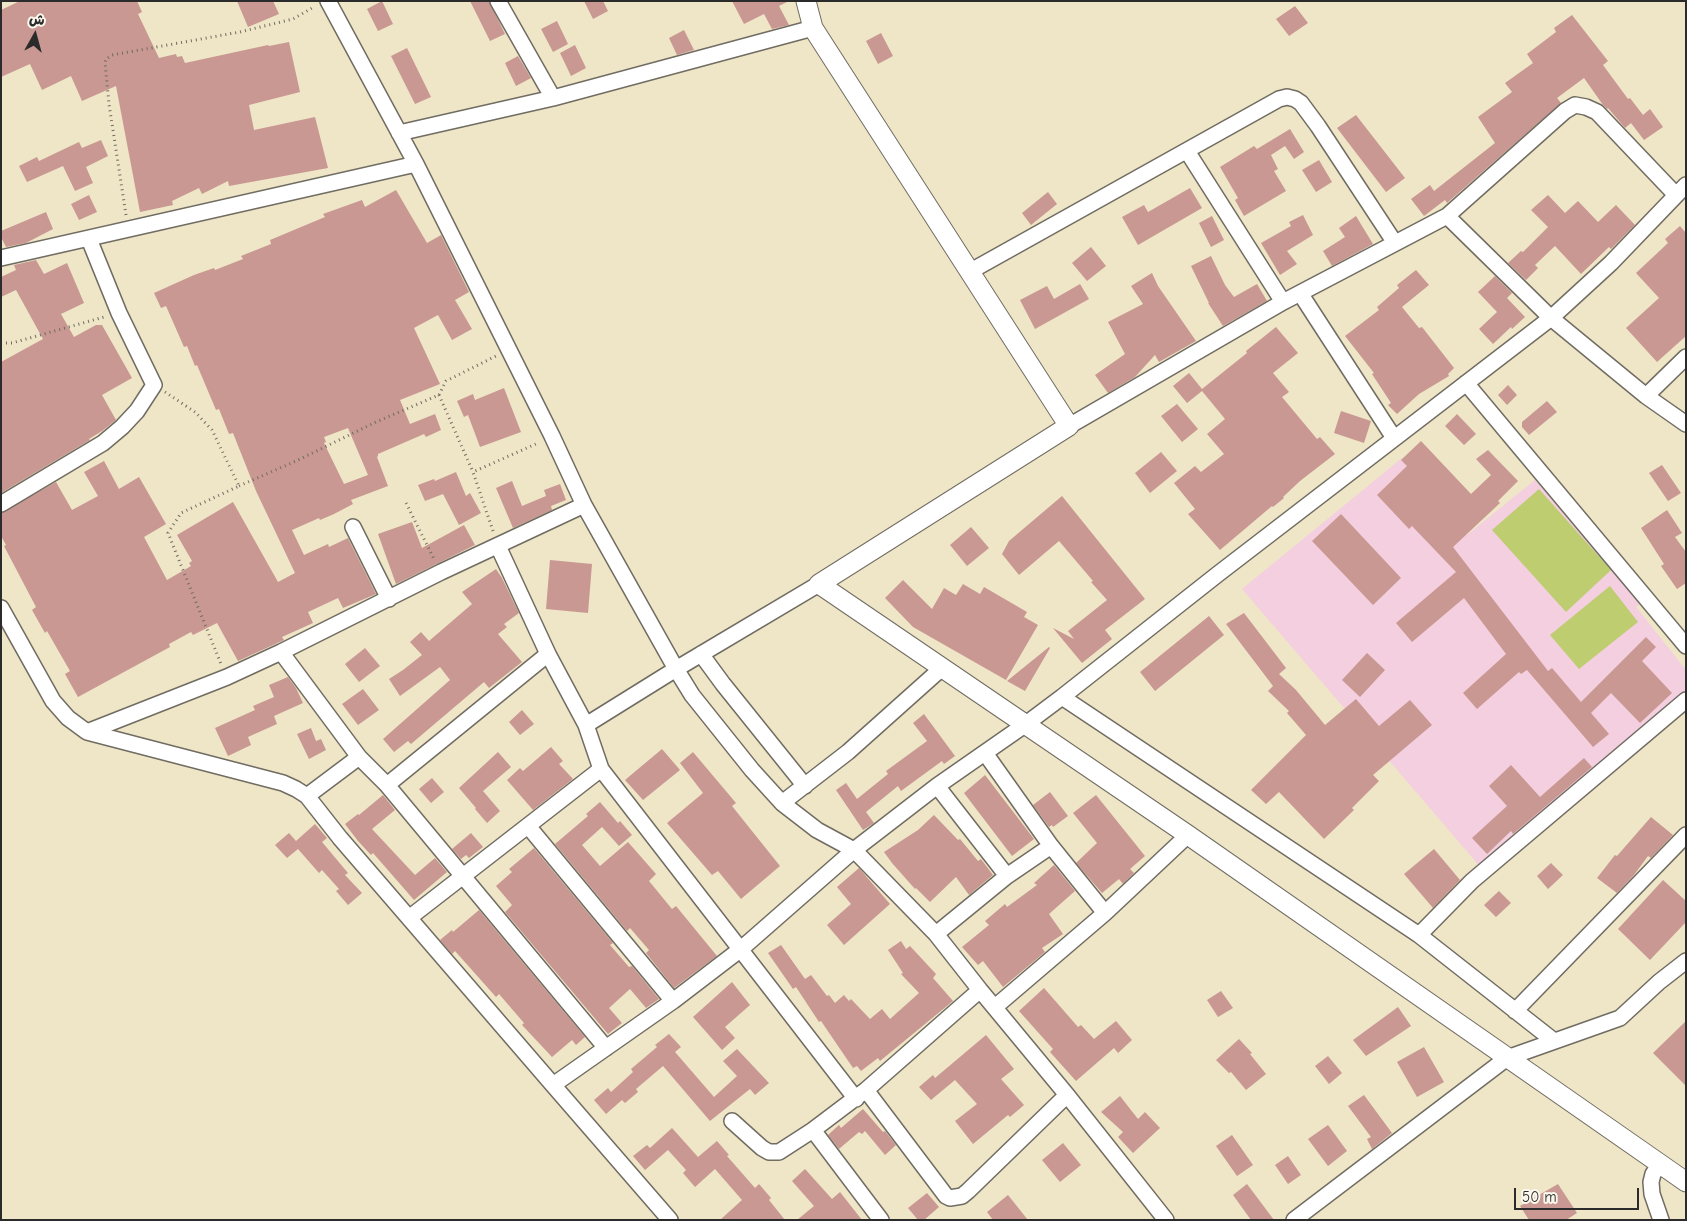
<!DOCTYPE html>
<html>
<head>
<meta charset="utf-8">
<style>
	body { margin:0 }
	#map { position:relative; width:1687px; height:1221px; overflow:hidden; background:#efe5c7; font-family:"Comic Neue","Playpen Sans Arabic",sans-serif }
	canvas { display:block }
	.frame { position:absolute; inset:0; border:2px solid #2b2b2b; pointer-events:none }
	.north { position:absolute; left:10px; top:10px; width:50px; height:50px; -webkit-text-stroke:4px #fbf7ec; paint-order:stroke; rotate:7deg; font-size:14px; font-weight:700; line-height:20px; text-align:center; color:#2b2b2b }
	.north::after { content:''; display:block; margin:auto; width:18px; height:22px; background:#2b2b2b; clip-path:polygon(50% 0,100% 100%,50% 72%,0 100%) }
	.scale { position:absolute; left:1514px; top:1188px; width:125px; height:22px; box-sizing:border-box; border:2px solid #2b2b2b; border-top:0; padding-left:6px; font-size:15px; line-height:18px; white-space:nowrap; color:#2b2b2b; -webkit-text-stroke:4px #fbf7ec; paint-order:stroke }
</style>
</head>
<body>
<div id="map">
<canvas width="1687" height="1221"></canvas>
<div class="frame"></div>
<div class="north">ش</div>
<div class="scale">50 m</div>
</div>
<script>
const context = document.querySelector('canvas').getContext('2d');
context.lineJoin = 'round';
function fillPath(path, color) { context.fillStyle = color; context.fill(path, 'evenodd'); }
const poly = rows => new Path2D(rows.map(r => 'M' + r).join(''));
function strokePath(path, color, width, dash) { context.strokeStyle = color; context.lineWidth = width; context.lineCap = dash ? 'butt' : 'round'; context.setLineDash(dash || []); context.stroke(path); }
const built = poly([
	[1402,458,1467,535,1535,480,1644,600,1636,607,1686,670,1686,693,1482,869,1242,589]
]);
const green = poly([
	[1539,489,1611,570,1566,612,1492,530],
	[1610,586,1638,622,1579,669,1550,635]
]);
const building = poly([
	[20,1,137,1,142,12,138,14,159,58,176,54,177,57,182,56,185,63,268,45,269,46,289,42,300,92,249,105,254,130,315,117,328,168,229,186,228,181,202,194,199,188,172,201,173,205,140,212,116,86,82,101,71,76,42,90,30,64,1,77,1,10],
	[237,1,273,1,279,14,248,27],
	[382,1,393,24,378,31,367,9],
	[470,1,489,1,505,34,490,41],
	[584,1,603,1,608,11,593,19],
	[732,1,789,1,779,6,789,25,772,29,764,14,744,24],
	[1295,6,1308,23,1289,36,1276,19],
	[1572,15,1608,61,1603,65,1628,99,1630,98,1643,115,1650,109,1663,127,1644,140,1631,123,1625,128,1608,108,1607,109,1603,105,1584,78,1557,98,1561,103,1447,203,1445,200,1424,216,1411,199,1430,185,1434,191,1495,143,1478,117,1512,92,1505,83,1533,63,1527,54,1556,32,1554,28],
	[557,21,568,44,553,52,541,29],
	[684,30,694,50,677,55,669,38],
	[881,33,893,56,878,64,866,41],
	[575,45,586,68,571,76,560,53],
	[407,48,431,97,415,104,391,56],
	[518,56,531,78,516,86,505,63],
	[1356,115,1405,178,1386,192,1337,128],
	[1290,129,1304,152,1294,159,1285,146,1271,155,1278,169,1274,171,1286,191,1244,216,1235,200,1238,198,1220,167,1254,146,1257,149],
	[101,140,108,156,86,167,93,183,75,191,63,166,27,182,19,166,37,157,39,161,79,142,82,148],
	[1319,160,1332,182,1316,192,1302,170],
	[1190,188,1202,208,1138,245,1122,217,1144,205,1148,212],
	[396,190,427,243,441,235,469,292,455,300,472,329,452,340,438,315,414,328,440,384,400,400,410,424,435,414,441,430,426,437,424,434,378,454,378,456,377,457,388,486,351,500,353,504,334,514,320,520,319,518,292,530,304,555,328,544,329,547,348,538,376,594,343,608,338,598,308,612,313,623,282,637,284,640,238,661,217,623,193,635,191,632,169,644,170,647,78,697,65,674,70,671,47,631,45,633,32,610,36,607,4,546,6,545,1,536,1,513,56,482,72,510,98,496,84,472,104,461,119,489,139,477,166,524,144,537,167,580,191,566,189,563,192,561,177,535,233,502,278,582,295,573,256,491,233,433,229,434,219,409,216,410,197,365,195,366,187,346,184,347,166,306,161,308,154,293,194,275,214,268,215,270,243,259,241,256,271,244,270,240,325,217,323,214,362,200,365,207],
	[348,428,368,475,344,484,324,443,326,442,324,437],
	[1048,192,1057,204,1031,225,1022,213],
	[89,195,97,212,79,220,71,204],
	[1548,195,1565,213,1578,201,1598,222,1616,205,1635,225,1611,249,1609,247,1581,274,1555,246,1535,265,1538,268,1526,280,1508,263,1521,251,1523,252,1548,227,1531,210],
	[46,212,53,229,26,243,6,247,1,237,1,231],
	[1303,215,1313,235,1287,251,1297,264,1280,275,1261,243,1291,226,1289,222],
	[1212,216,1224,240,1211,247,1199,223],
	[1356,216,1373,244,1332,266,1323,251,1345,237,1339,228],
	[1680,226,1686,233,1686,336,1657,362,1626,328,1659,298,1636,273,1668,243,1665,239],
	[1091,247,1106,266,1087,281,1072,263],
	[1211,256,1225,285,1234,297,1257,284,1267,301,1223,326,1208,303,1209,303,1191,266],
	[36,260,44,274,67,263,84,303,61,314,74,337,96,325,102,325,132,378,102,395,116,420,102,431,89,439,90,440,1,493,1,362,43,339,16,290,1,297,1,277,16,270,14,265],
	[1416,270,1429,285,1402,307,1419,328,1422,327,1454,368,1448,374,1449,376,1419,394,1397,414,1388,405,1391,403,1372,374,1374,373,1345,336,1379,310,1377,307,1399,288,1397,285],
	[1152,273,1158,286,1196,341,1159,362,1155,355,1135,377,1108,393,1095,375,1125,354,1108,322,1143,304,1131,286],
	[1495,276,1512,293,1507,298,1525,317,1512,329,1511,327,1493,344,1479,329,1497,312,1478,292],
	[1080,284,1089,299,1035,329,1020,300,1047,286,1054,299],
	[1276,327,1298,353,1273,373,1289,392,1282,397,1317,439,1320,437,1335,454,1300,481,1283,497,1284,498,1273,507,1272,506,1220,550,1188,514,1195,509,1174,483,1195,466,1201,472,1224,454,1207,434,1225,419,1202,391,1187,403,1173,386,1189,373,1202,389,1247,353,1246,351],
	[1508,385,1517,395,1507,405,1498,395],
	[504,388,521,432,480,447,468,415,464,417,457,401,473,394,475,400],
	[1547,401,1557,412,1529,435,1522,427,1522,422],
	[1177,404,1198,429,1182,442,1161,416],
	[1341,411,1371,421,1364,443,1334,433],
	[1457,414,1476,434,1464,445,1445,426],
	[1421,441,1471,494,1491,475,1476,459,1488,450,1518,481,1498,501,1500,503,1453,547,1548,671,1552,668,1581,702,1646,637,1656,647,1642,661,1672,693,1640,723,1611,693,1591,713,1609,734,1593,747,1527,670,1521,674,1519,672,1477,709,1463,693,1506,654,1464,598,1412,642,1396,623,1456,572,1412,526,1409,529,1377,495,1407,466,1401,460],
	[1161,452,1177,471,1150,493,1135,473],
	[1662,465,1681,493,1668,501,1649,473],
	[456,472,466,496,470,493,481,513,459,525,443,494,425,501,418,485,434,479,435,481],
	[512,481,522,506,546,496,544,490,560,484,566,500,551,506,552,510,513,528,496,488],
	[1062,496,1145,599,1105,630,1112,639,1082,663,1053,628,1074,639,1068,631,1107,600,1091,582,1093,581,1059,541,1019,575,1002,554,1009,541],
	[1667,510,1682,533,1675,537,1686,552,1686,583,1677,589,1661,566,1664,564,1641,528],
	[1341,514,1401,578,1373,605,1312,541],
	[412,522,422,548,464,525,475,545,396,584,378,534],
	[971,527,989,548,967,566,950,545],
	[550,560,592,564,588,613,546,609],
	[496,569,502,578,519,613,504,624,507,627,498,634,522,662,489,688,484,682,411,744,408,741,394,752,383,739,450,680,440,667,400,696,389,679,403,670,422,655,410,642,421,632,429,641,472,604,462,592],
	[903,580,932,609,944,588,956,595,963,584,980,594,984,587,1027,612,1024,617,1038,625,1006,680,913,627,885,598],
	[1244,613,1286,668,1279,674,1296,690,1325,725,1356,699,1379,726,1410,700,1432,725,1373,775,1379,781,1352,808,1354,810,1324,839,1279,792,1266,804,1251,790,1306,735,1287,713,1289,711,1268,691,1273,686,1226,624],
	[1209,616,1224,635,1155,691,1140,672],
	[1049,647,1050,648,1025,691,1007,681],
	[365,648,380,666,359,682,345,664],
	[1367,653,1385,670,1360,697,1342,680],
	[288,677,296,688,303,703,274,716,277,724,248,737,251,745,228,756,215,728,255,710,253,706,274,697,269,685],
	[363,689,379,710,358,725,342,704],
	[522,710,534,724,520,735,509,722],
	[924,714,955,756,944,764,942,761,901,791,898,786,866,812,874,823,863,830,836,790,846,783,857,799,888,774,886,771,927,741,913,723],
	[311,728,316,741,321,739,326,750,309,759,297,734],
	[551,747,563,761,559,764,573,779,533,810,507,780,520,768,523,771],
	[662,749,680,770,643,800,625,780],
	[498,752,511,767,483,791,500,811,487,823,475,809,476,808,459,788],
	[693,752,736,803,732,806,780,866,741,899,718,871,712,875,667,823,703,793,680,763],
	[1584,758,1592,767,1513,834,1511,831,1487,854,1472,838,1507,806,1489,786,1511,765,1540,797],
	[985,775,1034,839,1012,856,964,793],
	[432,778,444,792,431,803,419,789],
	[1050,792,1068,816,1053,827,1052,825,1049,827,1033,805],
	[383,795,395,810,372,829,415,875,435,858,447,872,414,900,373,853,371,855,358,841,345,824,358,814,359,815],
	[1096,795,1145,856,1130,869,1134,873,1123,884,1119,879,1102,893,1076,863,1097,843,1073,813],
	[600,802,618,823,620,821,632,835,619,846,602,827,582,845,600,866,628,842,656,874,649,881,672,909,676,906,717,956,674,988,646,953,649,950,630,928,627,931,555,844,588,816,586,814],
	[934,815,958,840,960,839,978,861,981,859,993,875,969,895,956,877,930,902,916,888,915,889,892,863,884,852,918,830],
	[1651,817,1673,835,1651,858,1648,856,1634,875,1617,893,1597,878,1615,855,1617,856],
	[315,824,327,838,322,842,348,873,345,875,362,893,348,905,336,891,339,889,322,870,319,873,298,849,287,858,275,845,289,833,296,841],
	[471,833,483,847,469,858,466,855,461,859,452,849],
	[534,848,613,943,610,945,629,967,632,966,659,999,646,1008,630,989,609,1008,622,1023,608,1034,505,912,512,905,496,886,512,872,509,869],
	[1434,849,1460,880,1433,908,1404,874],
	[1551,863,1563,875,1548,889,1537,876],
	[1054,865,1075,891,1049,914,1063,934,1042,948,1045,952,1003,987,983,961,978,965,962,947,989,925,985,921,1005,904,1007,907,1037,885,1034,883],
	[859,868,890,904,844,945,827,925,851,904,837,887],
	[1663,880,1686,901,1686,922,1650,960,1618,929],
	[1499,891,1511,903,1496,917,1484,905],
	[479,910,585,1037,576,1045,572,1040,552,1057,522,1025,524,1023,499,994,496,997,455,951,452,954,440,940,452,930,453,932],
	[901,941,906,949,910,946,936,974,933,978,953,1001,880,1061,878,1058,861,1071,857,1066,853,1068,821,1021,819,1022,796,987,793,989,768,953,781,945,805,979,811,975,827,996,829,995,835,1003,844,995,849,1001,851,999,870,1019,882,1009,890,1019,919,993,901,974,903,973,888,950],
	[732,982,750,1005,725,1027,735,1038,722,1050,693,1017],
	[1044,988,1078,1027,1081,1025,1094,1039,1116,1021,1132,1040,1118,1053,1114,1048,1076,1081,1050,1052,1053,1049,1019,1011],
	[1221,991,1233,1008,1218,1017,1207,1000],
	[1398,1007,1411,1026,1366,1056,1353,1040],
	[1686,1021,1686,1086,1653,1053],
	[669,1034,681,1047,675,1052,714,1097,737,1076,723,1061,737,1049,769,1083,755,1095,750,1089,710,1121,663,1066,636,1089,638,1092,625,1103,622,1100,606,1114,594,1100,608,1088,611,1092,633,1072,631,1069,657,1047,655,1045],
	[986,1035,1014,1069,1001,1079,1024,1105,1010,1117,1008,1115,973,1144,955,1121,977,1104,955,1080,931,1100,919,1087,933,1075,935,1078],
	[1239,1039,1252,1053,1250,1054,1266,1074,1246,1090,1231,1072,1229,1073,1216,1060],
	[1424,1047,1444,1082,1417,1097,1397,1062],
	[1328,1056,1342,1073,1329,1084,1315,1066],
	[1364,1095,1392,1133,1372,1149,1367,1139,1371,1137,1348,1106],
	[1120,1096,1138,1119,1145,1112,1160,1128,1133,1153,1118,1137,1123,1132,1101,1112],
	[863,1109,883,1132,885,1131,896,1145,885,1155,865,1131,862,1134,859,1132,839,1149,828,1135,839,1125,841,1128],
	[1328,1125,1347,1151,1328,1166,1308,1139],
	[672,1128,698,1157,717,1141,729,1155,727,1156,755,1188,759,1184,771,1198,769,1200,785,1220,720,1220,742,1200,715,1169,695,1187,683,1173,686,1170,668,1150,645,1170,633,1156,647,1145,650,1148],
	[1232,1135,1253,1165,1237,1176,1216,1146],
	[1063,1143,1081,1165,1060,1182,1042,1160],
	[1288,1156,1301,1175,1288,1184,1275,1165],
	[805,1169,832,1199,840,1192,862,1220,797,1220,814,1206,792,1181],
	[1247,1184,1274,1220,1251,1220,1233,1195],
	[1558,1184,1577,1213,1566,1220,1529,1220,1520,1206],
	[927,1193,939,1207,924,1220,918,1220,908,1208],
	[1008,1195,1028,1220,993,1220,987,1212]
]);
const path = poly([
	[126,215,109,104,105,62,106,59,112,55,240,32,293,19,314,7],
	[1,343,12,343,104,317],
	[165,392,195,412,212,430,239,486,181,513,168,533,221,664],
	[439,395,473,472],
	[239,486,296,461,376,422,439,395,446,381,496,356],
	[406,503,434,559],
	[493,531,473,472,538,443]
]);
const minor = poly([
	[328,1,416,164,552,436,584,505,676,669,692,695,752,770,782,803,817,830,854,850,936,934,980,990,1067,1095,1166,1220],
	[498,1,553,98],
	[399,133,553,98,813,28],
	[1676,195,1597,112,1586,107,1575,105,1565,111,1447,216,1551,318,1646,396,1686,424],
	[1,258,416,164],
	[969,272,1279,99,1287,97,1295,99,1301,103,1318,126,1395,243],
	[1300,293,1394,438],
	[1283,302,1447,216],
	[1466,383,1686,646],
	[1646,396,1686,357],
	[1069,426,1283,302,1187,151],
	[1,504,103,443,122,427,137,411,154,385,119,313,89,239],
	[353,527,389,599],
	[498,546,548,654],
	[1,608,53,701,68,718,87,732],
	[281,652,359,757],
	[701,654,723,684,805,786],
	[1062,697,1419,935,1472,881,1686,700],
	[985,753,1051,846,1105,913],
	[601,769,586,725,676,669,819,584],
	[387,785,548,654,586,725],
	[937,786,1007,876],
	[307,796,359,757,387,785,606,1048],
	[782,803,848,752,942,668],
	[528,826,673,1001],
	[409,918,340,838,307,796,296,789,283,783,87,732,227,677,281,652,441,572,584,505],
	[936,934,1007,876,1051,846],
	[1419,935,1554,1041],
	[995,1007,1105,913,1188,835],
	[1515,1011,1686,835],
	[553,1085,409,918,601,769,856,1099],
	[866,1090,946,1196,950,1198,962,1196,968,1191,1067,1095],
	[732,1121,762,1148,769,1152,779,1152,813,1130,866,1090,980,990],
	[813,1130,881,1220],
	[1660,1164,1653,1174,1651,1182,1652,1194,1661,1220],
	[670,1220,553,1085,673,1001,741,949,854,850,937,786,1026,724,1062,697,1218,574,1551,318,1611,263,1686,185],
	[1294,1220,1507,1058,1620,1018,1659,982,1686,961]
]);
const tertiary = poly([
	[806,1,813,28,1069,426,819,584,1188,835,1686,1182]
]);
fillPath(built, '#f3cfdf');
fillPath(green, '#becd6f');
fillPath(building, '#c99892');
strokePath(minor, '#706c62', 18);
strokePath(tertiary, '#706c62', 21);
strokePath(path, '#706c62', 3, [1, 4]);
strokePath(minor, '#fff', 15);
strokePath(tertiary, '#fff', 19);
</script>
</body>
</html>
